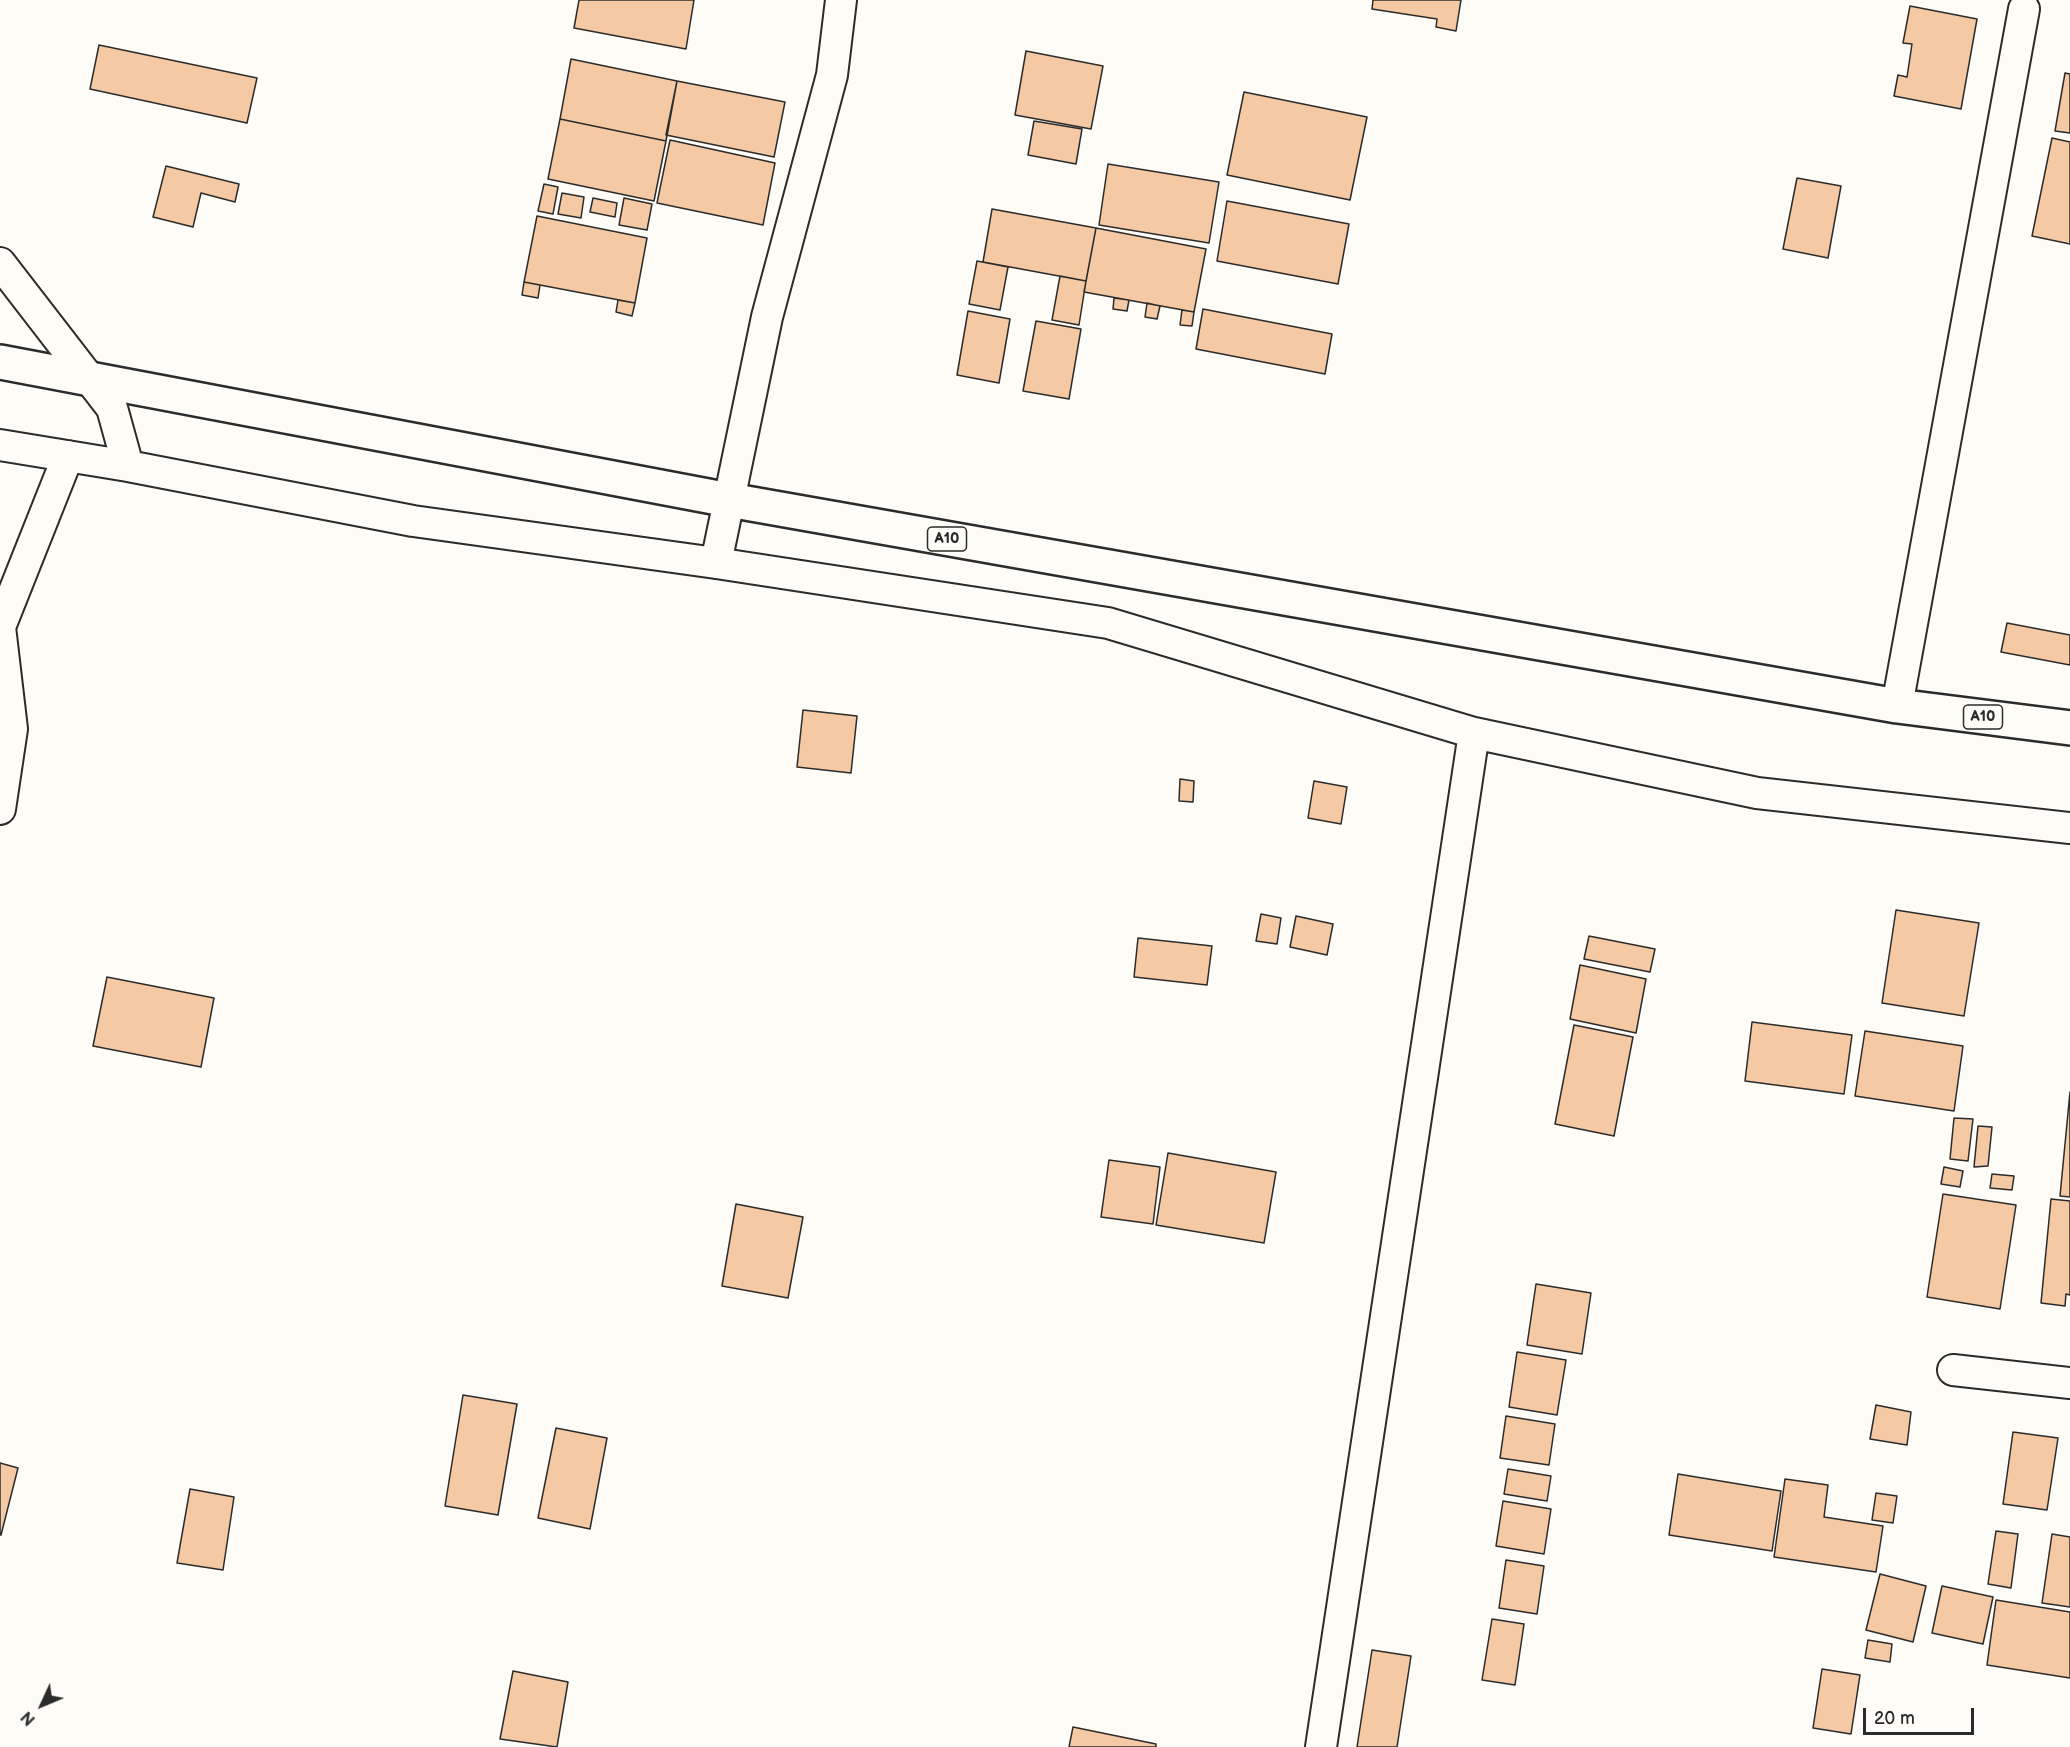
<!DOCTYPE html>
<html>
<head>
<meta charset="utf-8">
<style>
	body { margin:0 }
	#map { position:relative; width:2070px; height:1747px; overflow:hidden; background:#fdfcf7; font-family:"Balsamiq Sans",sans-serif }
	canvas { display:block }
	.north { position:absolute; left:12px; top:1675px; width:60px; height:60px; -webkit-text-stroke:4px #fdfcf7; paint-order:stroke; rotate:226deg; font-size:16px; font-weight:700; line-height:24px; text-align:center; color:#2b2b2b }
	.north::after { content:''; display:block; margin:auto; width:21px; height:27px; background:#2b2b2b; clip-path:polygon(50% 0,100% 100%,50% 72%,0 100%) }
	.scale { position:absolute; left:1863px; top:1708px; width:111px; height:27px; box-sizing:border-box; border:3px solid #2b2b2b; border-top:0; padding-left:8px; font-size:18px; line-height:21px; white-space:nowrap; color:#2b2b2b; -webkit-text-stroke:4px #fdfcf7; paint-order:stroke }
</style>
</head>
<body>
<div id="map">
<canvas width="2070" height="1747"></canvas>
<div class="north">N</div>
<div class="scale">20 m</div>
</div>
<script>
const context = document.querySelector('canvas').getContext('2d');
context.lineJoin = 'round';
function fillPath(path, color) { context.fillStyle = color; context.fill(path, 'evenodd'); }
const poly = rows => new Path2D(rows.map(r => 'M' + r).join(''));
function strokePath(path, color, width, dash) { context.strokeStyle = color; context.lineWidth = width; context.lineCap = dash ? 'butt' : 'round'; context.setLineDash(dash || []); context.stroke(path); }
function label(font, color, halo, rows, align = 'center') {
  context.font = font + ' "Balsamiq Sans",sans-serif'; context.lineWidth = 4.5; context.setLineDash([]); context.textBaseline = 'middle'; context.strokeStyle = halo; context.fillStyle = color; for (const [text, x, y, turn = 0] of rows) {
    context.save(); context.translate(x, y); context.rotate((+turn || 0) * Math.PI / 180); context.textAlign = isNaN(turn) ? turn : align; if (halo) context.strokeText(text, 0, 0); context.fillText(text, 0, 0); context.restore();
  }
}
const building = poly([
	[579,0,694,0,686,49,574,28,579,0],
	[1373,0,1461,0,1456,31,1436,27,1437,19,1372,9,1373,0],
	[1910,6,1977,19,1961,109,1894,96,1898,75,1907,77,1912,44,1903,43,1910,6],
	[99,45,257,78,247,123,90,89,99,45],
	[1026,51,1103,66,1091,129,1015,115,1026,51],
	[571,59,677,81,666,141,560,119,571,59],
	[2065,73,2070,74,2070,133,2055,131,2065,73],
	[677,81,785,102,774,157,666,135,677,81],
	[1244,92,1367,117,1350,200,1227,175,1244,92],
	[560,119,666,141,654,201,548,179,560,119],
	[1034,121,1082,129,1076,164,1028,155,1034,121],
	[2052,138,2070,142,2070,244,2032,236,2052,138],
	[670,140,775,163,763,225,657,203,670,140],
	[1108,164,1219,182,1209,243,1099,225,1108,164],
	[166,166,239,184,235,202,201,193,193,227,153,217,166,166],
	[1797,178,1841,186,1828,258,1783,249,1797,178],
	[544,184,558,187,553,214,538,211,544,184],
	[562,193,584,197,581,218,558,214,562,193],
	[593,198,617,203,615,217,590,212,593,198],
	[624,198,652,204,647,230,619,225,624,198],
	[1227,201,1349,224,1338,284,1217,261,1227,201],
	[992,209,1096,228,1086,281,983,262,992,209],
	[537,216,647,238,635,303,524,282,537,216],
	[1096,228,1206,249,1194,312,1084,292,1096,228],
	[977,261,1008,267,1000,310,969,304,977,261],
	[1060,276,1086,281,1079,325,1052,320,1060,276],
	[524,282,540,285,538,298,522,295,524,282],
	[1114,298,1129,300,1127,311,1113,309,1114,298],
	[618,300,635,303,632,316,616,312,618,300],
	[1147,303,1160,306,1157,319,1145,317,1147,303],
	[1203,309,1332,334,1325,374,1196,349,1203,309],
	[1182,310,1194,312,1192,326,1180,325,1182,310],
	[968,311,1010,319,999,383,957,375,968,311],
	[1036,321,1081,329,1069,399,1023,391,1036,321],
	[2007,623,2070,635,2070,665,2001,652,2007,623],
	[803,710,857,716,851,773,797,767,803,710],
	[1180,779,1194,781,1193,802,1179,801,1180,779],
	[1314,781,1347,787,1341,824,1308,818,1314,781],
	[1896,910,1979,923,1964,1016,1882,1003,1896,910],
	[1261,914,1281,918,1277,944,1256,941,1261,914],
	[1296,916,1333,924,1327,955,1290,947,1296,916],
	[1589,936,1655,949,1650,972,1584,959,1589,936],
	[1138,938,1212,946,1207,985,1134,977,1138,938],
	[1580,965,1646,979,1636,1033,1570,1019,1580,965],
	[107,977,214,998,201,1067,93,1046,107,977],
	[1752,1022,1852,1035,1844,1094,1745,1081,1752,1022],
	[1574,1025,1633,1037,1614,1136,1555,1124,1574,1025],
	[1865,1031,1963,1046,1954,1111,1855,1096,1865,1031],
	[2070,1092,2070,1197,2060,1196,2070,1092],
	[1954,1118,1973,1119,1968,1161,1950,1159,1954,1118],
	[1978,1126,1992,1127,1988,1166,1974,1167,1978,1126],
	[1168,1153,1276,1172,1264,1243,1156,1225,1168,1153],
	[1109,1160,1160,1167,1153,1224,1101,1217,1109,1160],
	[1944,1167,1963,1171,1960,1187,1941,1184,1944,1167],
	[1992,1174,2014,1176,2012,1190,1990,1188,1992,1174],
	[1943,1194,2016,1205,2000,1309,1927,1297,1943,1194],
	[2051,1199,2070,1201,2070,1295,2066,1294,2065,1306,2041,1303,2051,1199],
	[736,1204,803,1217,788,1298,722,1286,736,1204],
	[1536,1284,1591,1293,1582,1354,1527,1345,1536,1284],
	[1517,1352,1566,1360,1557,1415,1509,1407,1517,1352],
	[463,1395,517,1404,498,1515,445,1506,463,1395],
	[1876,1405,1911,1412,1907,1445,1870,1439,1876,1405],
	[1506,1416,1555,1424,1549,1465,1500,1458,1506,1416],
	[556,1428,607,1438,590,1529,538,1518,556,1428],
	[2013,1432,2058,1438,2047,1510,2003,1504,2013,1432],
	[0,1463,18,1468,1,1535,0,1535,0,1463],
	[1508,1469,1551,1476,1547,1501,1504,1494,1508,1469],
	[1678,1474,1781,1491,1772,1551,1669,1535,1678,1474],
	[1785,1479,1828,1485,1824,1517,1883,1526,1876,1572,1774,1557,1785,1479],
	[190,1489,234,1497,223,1570,177,1563,190,1489],
	[1876,1493,1897,1496,1893,1523,1872,1520,1876,1493],
	[1503,1501,1551,1509,1544,1554,1496,1546,1503,1501],
	[1996,1531,2018,1534,2011,1588,1988,1584,1996,1531],
	[2052,1534,2070,1537,2070,1607,2042,1603,2052,1534],
	[1506,1560,1544,1566,1537,1614,1499,1608,1506,1560],
	[1880,1574,1926,1586,1913,1642,1866,1630,1880,1574],
	[1942,1586,1993,1597,1983,1644,1932,1633,1942,1586],
	[1996,1600,2070,1612,2070,1678,1987,1665,1996,1600],
	[1492,1619,1524,1624,1515,1685,1482,1680,1492,1619],
	[1868,1640,1892,1644,1890,1662,1865,1658,1868,1640],
	[1372,1650,1411,1656,1397,1747,1357,1747,1372,1650],
	[1822,1669,1860,1675,1851,1734,1813,1728,1822,1669],
	[513,1671,568,1682,557,1747,500,1739,513,1671],
	[1073,1727,1156,1744,1156,1747,1069,1747,1073,1727]
]);
const minor = poly([
	[0,263,112,408,128,466],
	[0,445,128,466,413,521,716,563,1108,623,1474,733,1757,793,2070,828],
	[716,563,767,317,832,75,841,0],
	[1897,706,2024,9],
	[0,809,12,729,0,627,68,456],
	[1953,1370,2070,1383],
	[1321,1747,1474,733]
]);
const primary = poly([
	[0,362,729,500,1897,706,2070,728]
]);
const shields = [
	[947,539,39],
	[1983,717,39]
];
const shieldNames = [
	["A10",947,539],
	["A10",1983,717]
];
fillPath(building, '#f4c9a3');
strokePath(building, '#2b2b2b', 1.5);
strokePath(minor, '#2b2b2b', 34);
strokePath(primary, '#2b2b2b', 38);
strokePath(minor, '#fdfcf7', 30);
strokePath(primary, '#fdfcf7', 33);
for (const [x, y, w] of shields) { const box = new Path2D(); box.roundRect(x - w / 2, y - 12, w, 24, 4.5); context.fillStyle = '#fdfcf7'; context.fill(box); strokePath(box, '#2b2b2b', 1.5); }
label('bold 15px', '#2b2b2b', null, shieldNames);
</script>
</body>
</html>
